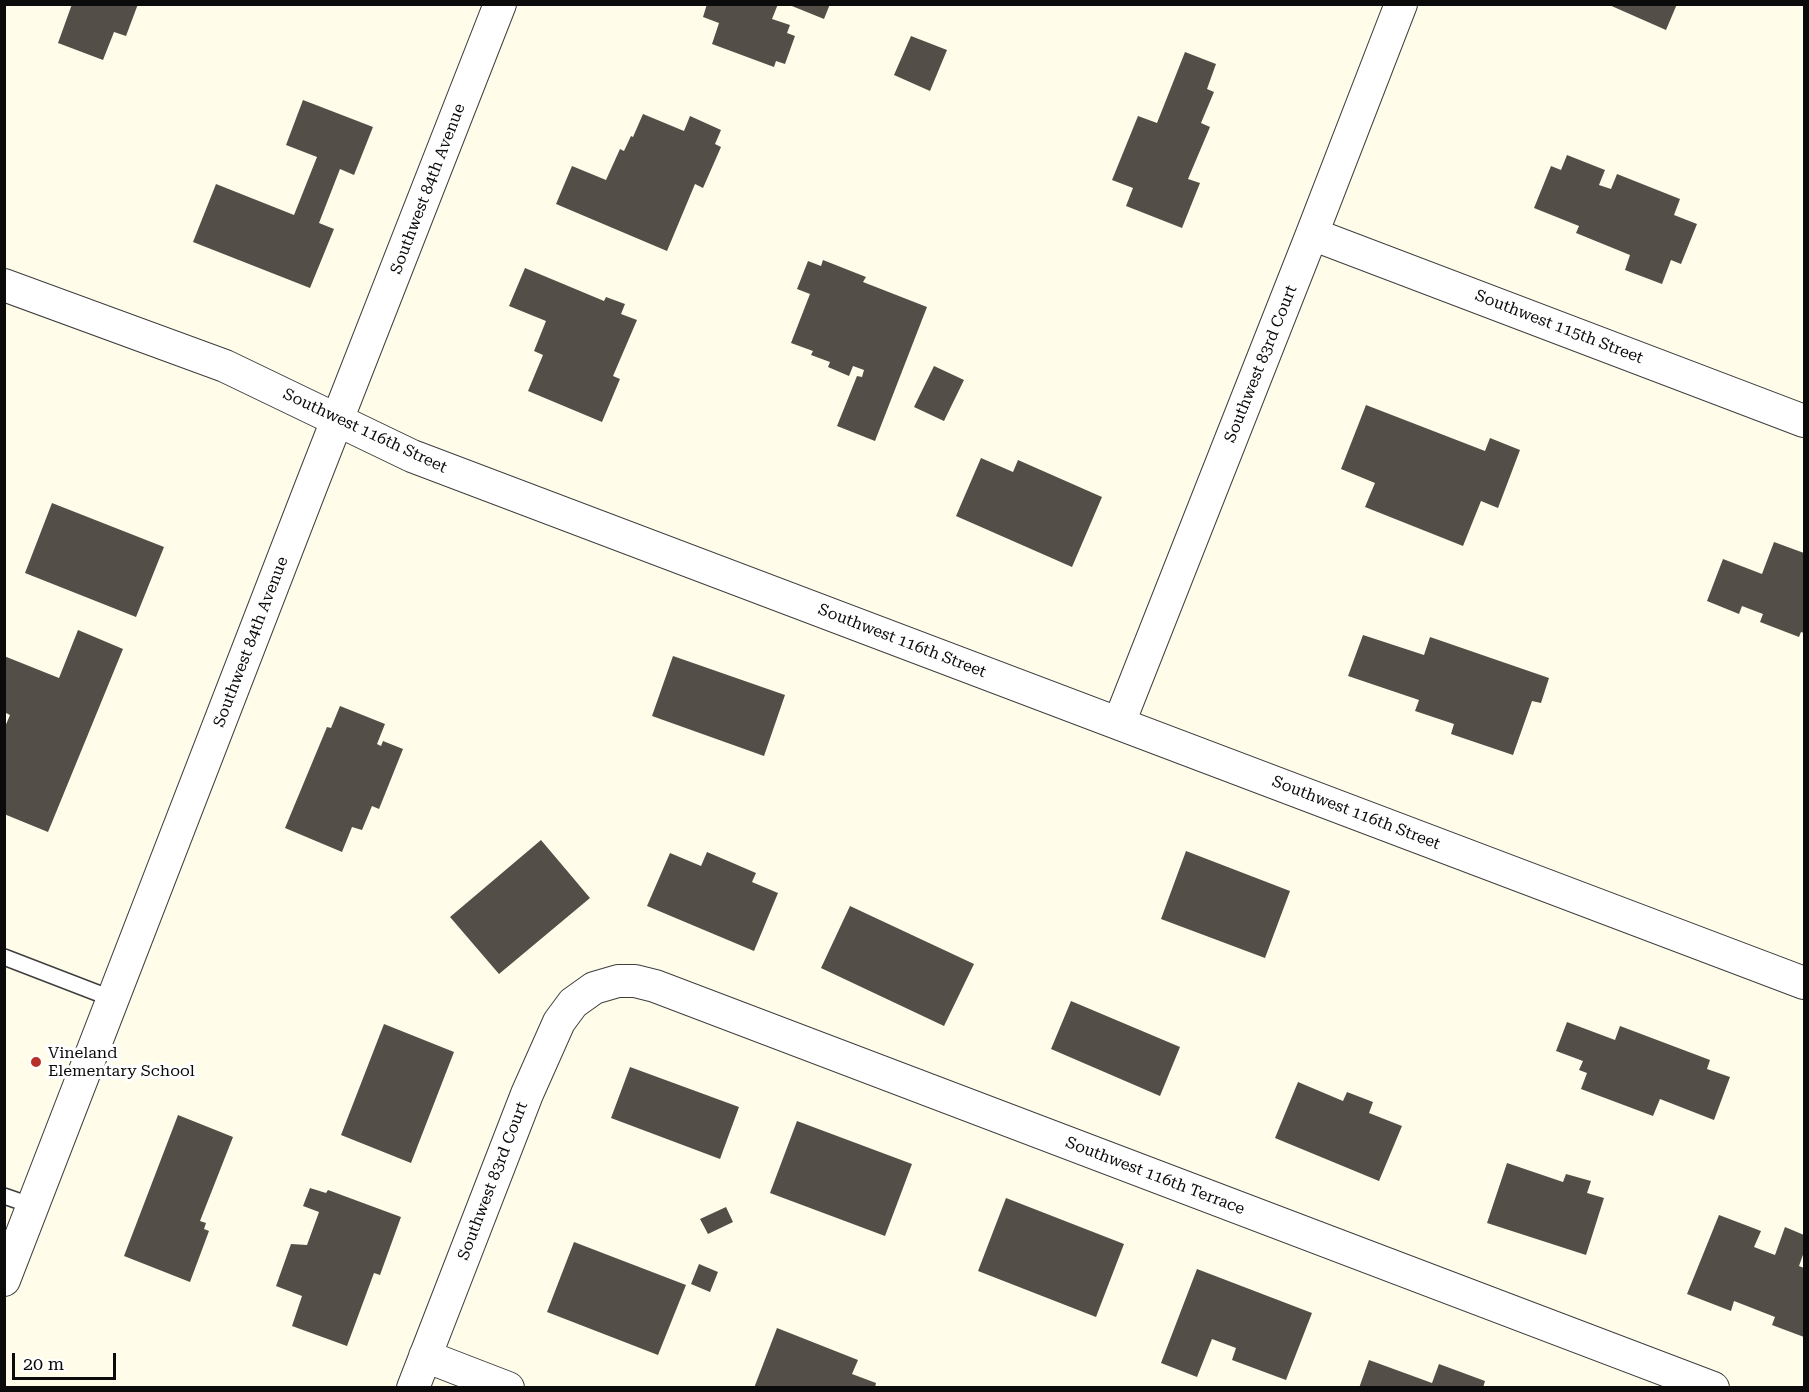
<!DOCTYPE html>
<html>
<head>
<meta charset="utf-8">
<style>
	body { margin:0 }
	#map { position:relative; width:1809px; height:1392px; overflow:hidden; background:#fffdea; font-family:"Roboto Serif",serif }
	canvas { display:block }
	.frame { position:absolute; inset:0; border:6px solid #0b0b0b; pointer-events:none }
	.scale { position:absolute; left:12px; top:1353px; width:104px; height:27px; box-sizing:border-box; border:3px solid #0b0b0b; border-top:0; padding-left:8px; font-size:18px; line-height:21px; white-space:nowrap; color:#0b0b0b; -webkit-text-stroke:4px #fff; paint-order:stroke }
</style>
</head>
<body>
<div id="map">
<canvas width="1809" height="1392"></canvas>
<div class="frame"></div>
<div class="scale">20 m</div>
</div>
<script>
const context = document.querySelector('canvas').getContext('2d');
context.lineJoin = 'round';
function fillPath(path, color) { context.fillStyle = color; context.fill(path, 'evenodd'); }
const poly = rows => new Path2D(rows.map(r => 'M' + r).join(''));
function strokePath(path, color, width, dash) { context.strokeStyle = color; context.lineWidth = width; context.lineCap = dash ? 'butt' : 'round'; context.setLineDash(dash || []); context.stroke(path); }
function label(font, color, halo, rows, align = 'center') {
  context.font = font + ' "Roboto Serif",serif'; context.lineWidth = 6; context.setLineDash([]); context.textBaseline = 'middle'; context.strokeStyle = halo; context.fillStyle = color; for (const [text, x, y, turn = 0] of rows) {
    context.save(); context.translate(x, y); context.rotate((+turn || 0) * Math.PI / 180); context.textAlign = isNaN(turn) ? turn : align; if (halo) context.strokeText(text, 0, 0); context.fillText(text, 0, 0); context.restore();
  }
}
const building = poly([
	[72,4,138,4,126,36,114,32,103,60,58,43],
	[707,4,778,4,772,19,790,25,787,33,795,36,785,64,776,61,774,67,712,44,719,23,703,17],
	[787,4,830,4,824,19],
	[1607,4,1677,4,1666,30],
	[911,36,947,50,930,91,894,75],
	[1185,52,1216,64,1207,89,1214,92,1201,123,1210,127,1188,179,1200,183,1182,228,1126,206,1133,188,1112,180,1138,116,1157,123],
	[303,100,373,127,354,175,340,169,319,223,334,229,310,288,193,242,216,184,294,215,317,157,286,145],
	[643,114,684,131,690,116,721,130,715,144,721,147,703,188,695,184,667,251,556,204,572,166,606,180,620,149,624,151,631,136,633,137],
	[1567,155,1605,170,1599,185,1611,189,1617,174,1680,199,1674,215,1697,224,1681,264,1671,260,1662,284,1625,270,1630,255,1576,233,1579,226,1534,208,1551,166,1561,170],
	[823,260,866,277,863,282,927,307,875,441,837,426,857,376,862,377,864,370,853,366,849,376,828,367,830,362,811,355,813,351,791,343,810,294,797,289,808,261,821,266],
	[525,268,604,301,606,297,625,304,621,314,637,320,613,376,620,379,602,422,528,391,543,355,534,351,546,321,509,306],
	[934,366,964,380,944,421,914,407],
	[1366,405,1485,451,1490,438,1520,450,1498,508,1481,501,1463,546,1365,507,1375,483,1341,469],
	[981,458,1013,472,1018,460,1102,497,1072,567,956,516],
	[52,503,164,547,136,617,25,573],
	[1774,542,1804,553,1804,633,1801,632,1799,637,1760,622,1763,614,1742,606,1739,614,1707,601,1723,559,1762,574],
	[78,630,123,649,48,832,4,814,4,729,10,715,4,712,4,656,59,678],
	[1363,635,1424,655,1430,637,1549,678,1541,703,1532,701,1513,755,1451,734,1454,724,1415,711,1419,700,1348,676],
	[673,656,785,695,764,756,652,716],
	[340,706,385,724,377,744,381,746,383,741,403,749,379,809,372,806,362,830,352,827,342,852,285,828,327,727,331,728],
	[541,840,590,898,499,974,450,917],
	[1186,851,1290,891,1265,958,1161,919],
	[707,852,756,873,752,882,778,893,754,951,647,906,670,853,701,866],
	[850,906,974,964,944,1026,821,968],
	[1071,1001,1180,1047,1160,1096,1051,1049],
	[1567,1022,1615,1040,1620,1026,1710,1060,1707,1069,1730,1077,1714,1120,1660,1099,1653,1116,1581,1089,1587,1073,1579,1070,1583,1061,1556,1051],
	[384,1024,454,1052,411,1163,341,1135],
	[630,1067,739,1107,720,1159,611,1118],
	[1298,1082,1343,1101,1347,1092,1373,1102,1369,1113,1402,1126,1379,1181,1275,1138],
	[178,1115,233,1137,200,1221,206,1223,204,1229,209,1231,190,1282,124,1256],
	[797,1121,912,1164,885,1236,770,1193],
	[1507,1163,1563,1182,1566,1174,1591,1181,1587,1193,1604,1198,1586,1255,1487,1223],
	[310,1188,326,1193,328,1190,401,1217,380,1275,374,1273,347,1346,292,1326,302,1296,276,1286,291,1244,307,1245,319,1212,303,1206],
	[1006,1198,1124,1244,1096,1317,978,1271],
	[726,1207,733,1222,708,1234,700,1219],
	[1719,1215,1761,1231,1754,1247,1775,1255,1785,1227,1804,1235,1804,1252,1799,1266,1804,1268,1804,1337,1772,1325,1775,1317,1734,1301,1731,1311,1687,1294],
	[574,1242,686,1285,658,1355,547,1312],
	[699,1264,718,1272,710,1292,691,1284],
	[1197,1269,1312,1313,1286,1380,1232,1360,1236,1348,1212,1339,1197,1377,1161,1363],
	[777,1328,858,1360,852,1374,876,1383,875,1388,754,1388],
	[1369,1360,1432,1383,1439,1364,1485,1381,1483,1388,1359,1388]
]);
const service = poly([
	[4,957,113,999],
	[4,1196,33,1206]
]);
const minor = poly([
	[1312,234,1804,421],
	[4,285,225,366,412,456,1804,983],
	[1119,723,1312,234,1401,4],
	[4,1280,312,484,500,4],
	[425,1356,508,1388],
	[413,1388,527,1094,559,1022,573,1003,594,988,618,981,635,981,655,986,1713,1388]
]);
const markers = [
	[36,1062,6,"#b83027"]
];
const streetNames = [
	["Southwest 84th Avenue",428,189,-69],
	["Southwest 115th Street",1559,327,21],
	["Southwest 83rd Court",1261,364,-68],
	["Southwest 116th Street",365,431,25],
	["Southwest 116th Street",902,641,21],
	["Southwest 84th Avenue",251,642,-69],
	["Southwest 116th Street",1356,813,21],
	["Southwest 116th Terrace",1155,1176,21],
	["Southwest 83rd Court",493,1181,-69]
];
const poiNames = [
	["Vineland",48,1053],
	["Elementary School",48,1071]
];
fillPath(building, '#544e48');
strokePath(service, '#3e3e3e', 18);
strokePath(minor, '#3e3e3e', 34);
strokePath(service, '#fff', 15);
strokePath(minor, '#fff', 32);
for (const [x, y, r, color] of markers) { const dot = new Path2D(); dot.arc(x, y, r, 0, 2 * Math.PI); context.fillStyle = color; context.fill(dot); strokePath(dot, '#fff', 2); }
label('16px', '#0b0b0b', '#fff', streetNames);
label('16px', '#0b0b0b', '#fff', poiNames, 'left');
</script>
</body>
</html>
